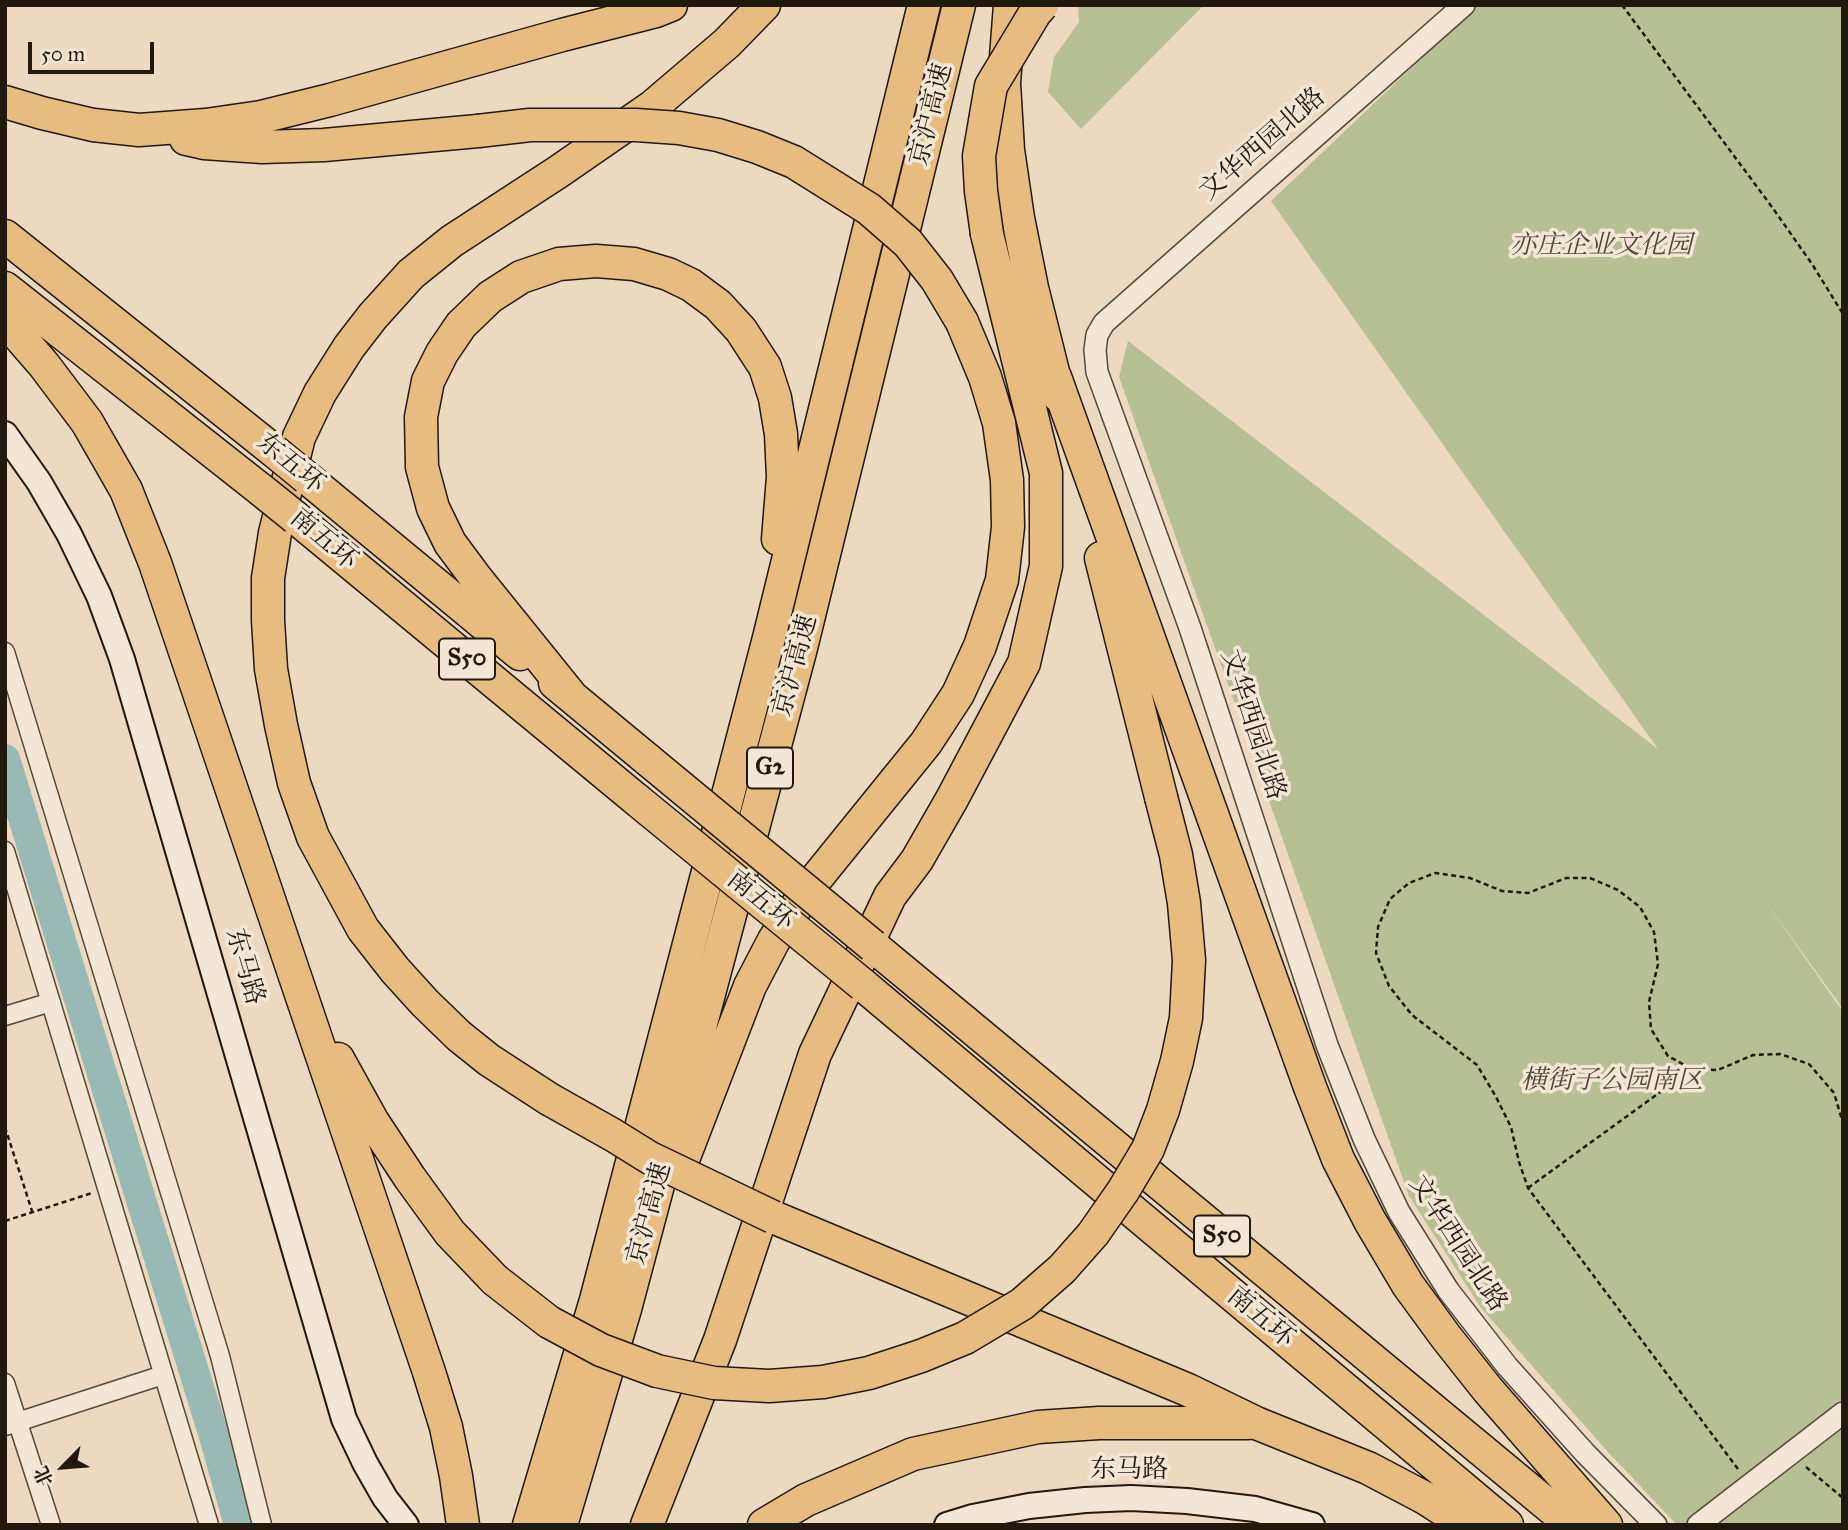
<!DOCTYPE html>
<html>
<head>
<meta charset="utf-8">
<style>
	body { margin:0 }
	#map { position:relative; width:1848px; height:1530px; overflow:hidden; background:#ecd9bf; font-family:"IM FELL Great Primer","Noto Serif SC",serif }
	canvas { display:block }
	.frame { position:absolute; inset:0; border:7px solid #22190e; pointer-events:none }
	.north { position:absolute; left:28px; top:1432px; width:70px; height:70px; -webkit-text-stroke:5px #f3e6d5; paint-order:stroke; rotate:245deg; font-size:19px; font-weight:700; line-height:28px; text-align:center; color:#22190e }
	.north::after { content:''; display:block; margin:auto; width:24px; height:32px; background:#22190e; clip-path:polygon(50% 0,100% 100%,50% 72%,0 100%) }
	.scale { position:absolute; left:28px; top:42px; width:126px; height:32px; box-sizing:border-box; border:4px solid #22190e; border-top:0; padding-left:9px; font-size:21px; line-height:24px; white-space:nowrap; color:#22190e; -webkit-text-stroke:5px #f3e6d5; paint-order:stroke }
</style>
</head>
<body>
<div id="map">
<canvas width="1848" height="1530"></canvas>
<div class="frame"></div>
<div class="north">北</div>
<div class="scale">50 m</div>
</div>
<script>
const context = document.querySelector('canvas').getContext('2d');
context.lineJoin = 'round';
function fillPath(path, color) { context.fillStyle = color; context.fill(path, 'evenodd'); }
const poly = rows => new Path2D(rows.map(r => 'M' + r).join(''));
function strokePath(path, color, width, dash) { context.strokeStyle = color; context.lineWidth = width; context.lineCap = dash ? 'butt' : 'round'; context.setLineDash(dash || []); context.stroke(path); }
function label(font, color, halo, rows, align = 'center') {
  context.font = font + ' "IM FELL Great Primer","Noto Serif SC",serif'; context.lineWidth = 7; context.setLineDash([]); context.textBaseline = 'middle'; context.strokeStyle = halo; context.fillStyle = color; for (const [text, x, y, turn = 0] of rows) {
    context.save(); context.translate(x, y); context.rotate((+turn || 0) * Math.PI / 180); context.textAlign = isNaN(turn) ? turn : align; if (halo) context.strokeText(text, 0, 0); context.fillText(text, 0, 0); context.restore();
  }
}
const green = poly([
	[1078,5,1204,5,1081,129,1048,92,1054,57,1079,22],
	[1478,5,1843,5,1843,1009,1761,895,1843,1012,1843,1525,1677,1525,1608,1452,1481,1308,1409,1196,1119,377,1128,341,1658,749,1271,201]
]);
const river = poly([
	[5,759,213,1433,239,1525]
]);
const path = poly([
	[1622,5,1772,207,1812,264,1843,314],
	[5,1127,32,1211],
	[1528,1188,1692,1069],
	[5,1221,92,1193],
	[1806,1467,1843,1498],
	[1738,1469,1528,1188,1519,1162,1511,1127,1495,1095,1477,1065,1412,1015,1389,986,1376,953,1378,927,1390,899,1409,883,1435,873,1470,878,1502,891,1528,893,1566,878,1590,878,1618,890,1640,907,1654,932,1658,964,1649,1002,1651,1029,1668,1056,1692,1069,1718,1070,1753,1055,1780,1054,1809,1064,1834,1093,1843,1123]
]);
const minor = poly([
	[5,652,220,1356,262,1525],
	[5,851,209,1525],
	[5,1016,51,1002],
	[5,1383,51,1525],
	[5,1426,163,1375]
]);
const tertiary = poly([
	[1464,5,1104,323,1097,335,1095,350,1097,372,1190,628,1327,1045,1364,1139,1399,1212,1448,1290,1507,1366,1585,1453,1656,1525],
	[1698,1525,1843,1413]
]);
const secondary = poly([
	[5,434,39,482,69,534,99,596,122,659,344,1419,365,1463,385,1498,406,1525],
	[947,1525,973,1517,1029,1506,1085,1500,1131,1498,1187,1501,1255,1509,1312,1525]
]);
const motorway = poly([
	[1010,5,1004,83,1008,150,1018,218,1032,288,1059,396],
	[5,102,42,113,93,125,139,130,206,125,261,117,330,100,562,35,656,11,671,5],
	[186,139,204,143,262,147,324,145,478,131],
	[5,236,274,451],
	[5,288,260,489],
	[5,320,44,365,87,422,126,490,155,563,429,1372,446,1427,456,1476,463,1525],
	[1055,377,1310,1087,1338,1159,1370,1221,1408,1285,1446,1337,1488,1390,1606,1525],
	[307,478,520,654],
	[296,518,637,800],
	[1101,558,1161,797],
	[555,683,648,760],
	[572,697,476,578,450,543,433,508,422,467,421,417,428,381,442,353,461,325,490,297,521,277,559,264,596,261,634,264,668,274,691,285,718,305,741,330,765,367,775,398,781,434,783,477,778,539],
	[873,946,1572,1525],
	[863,985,1507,1525],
	[338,1059,373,1122,410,1178,450,1233,495,1280],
	[549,1099,489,1060,459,1036,425,1003,395,970,363,929,313,837,294,783,281,725,271,669,268,620,268,578,275,533,299,437,320,393,349,347,373,316,411,274,452,241,558,172,652,107,727,43,764,5],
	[684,1157,750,986,774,940,811,885,926,743,958,694,980,646,1002,580,1008,527,1007,480,999,423,985,377,962,322],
	[773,1217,1188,1390,1256,1423,1368,1468,1425,1498,1467,1525],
	[529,1525,596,1300,769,638,924,5],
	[561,1525,625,1309,801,648,959,5],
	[647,1525,720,1340,815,1054,890,896,917,860,952,799,1024,663,1046,566,1046,473,987,234],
	[764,1525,806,1500,913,1454,1038,1427,1099,1423,1248,1423]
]);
const motorwayBridge = poly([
	[478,131,530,125,636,125,679,128,718,135,757,147,794,162,869,209,908,243,937,280,962,322],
	[987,234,981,191,979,156,991,86,1035,13,1042,5],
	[274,451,307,478],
	[260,489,296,518],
	[648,760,873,946],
	[637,800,863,985],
	[549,1099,613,1135,650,1158,773,1217],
	[495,1280,549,1322,601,1350,657,1371,714,1383,769,1386,823,1382,869,1373,921,1356,965,1338,1022,1304,1062,1269,1093,1234,1123,1191,1148,1149,1163,1110,1177,1061,1186,1018,1189,960,1184,903,1176,855,1161,797]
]);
const shields = [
	[467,659,56],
	[770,768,46],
	[1222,1236,56]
];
const shieldNames = [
	["S50",467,659],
	["G2",770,768],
	["S50",1222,1236]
];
const streetNames = [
	["京沪高速",932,115,-76],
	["文华西园北路",1263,145,-41],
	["东五环",290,464,39],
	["南五环",323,540,40],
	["京沪高速",796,666,-75],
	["文华西园北路",1252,725,72],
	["南五环",760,901,39],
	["东马路",244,967,74],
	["京沪高速",650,1214,-75],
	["文华西园北路",1457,1244,57],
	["南五环",1260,1318,40],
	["东马路",1129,1471]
];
const parkNames = [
	["亦庄企业文化园",1601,247],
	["横街子公园南区",1612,1082]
];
fillPath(green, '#b6c094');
strokePath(river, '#99bab4', 30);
strokePath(minor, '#54493a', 21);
strokePath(tertiary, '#54493a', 24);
strokePath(secondary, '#22190e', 28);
strokePath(motorway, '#22190e', 35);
strokePath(path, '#22190e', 2.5, [5, 3.5]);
strokePath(minor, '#f3e6d5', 18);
strokePath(tertiary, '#f3e6d5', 21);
strokePath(secondary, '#f3e6d5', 24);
strokePath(motorway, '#e6bc80', 32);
strokePath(motorwayBridge, '#22190e', 35, []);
strokePath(motorwayBridge, '#e6bc80', 32);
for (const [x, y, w] of shields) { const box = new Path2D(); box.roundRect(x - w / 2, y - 20.5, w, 41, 5); context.fillStyle = '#f3e6d5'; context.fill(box); strokePath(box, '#22190e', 2); }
label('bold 24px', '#22190e', null, shieldNames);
label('26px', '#22190e', '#f3e6d5', streetNames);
label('italic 26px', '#4e4b36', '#f3e6d5', parkNames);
</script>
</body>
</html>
